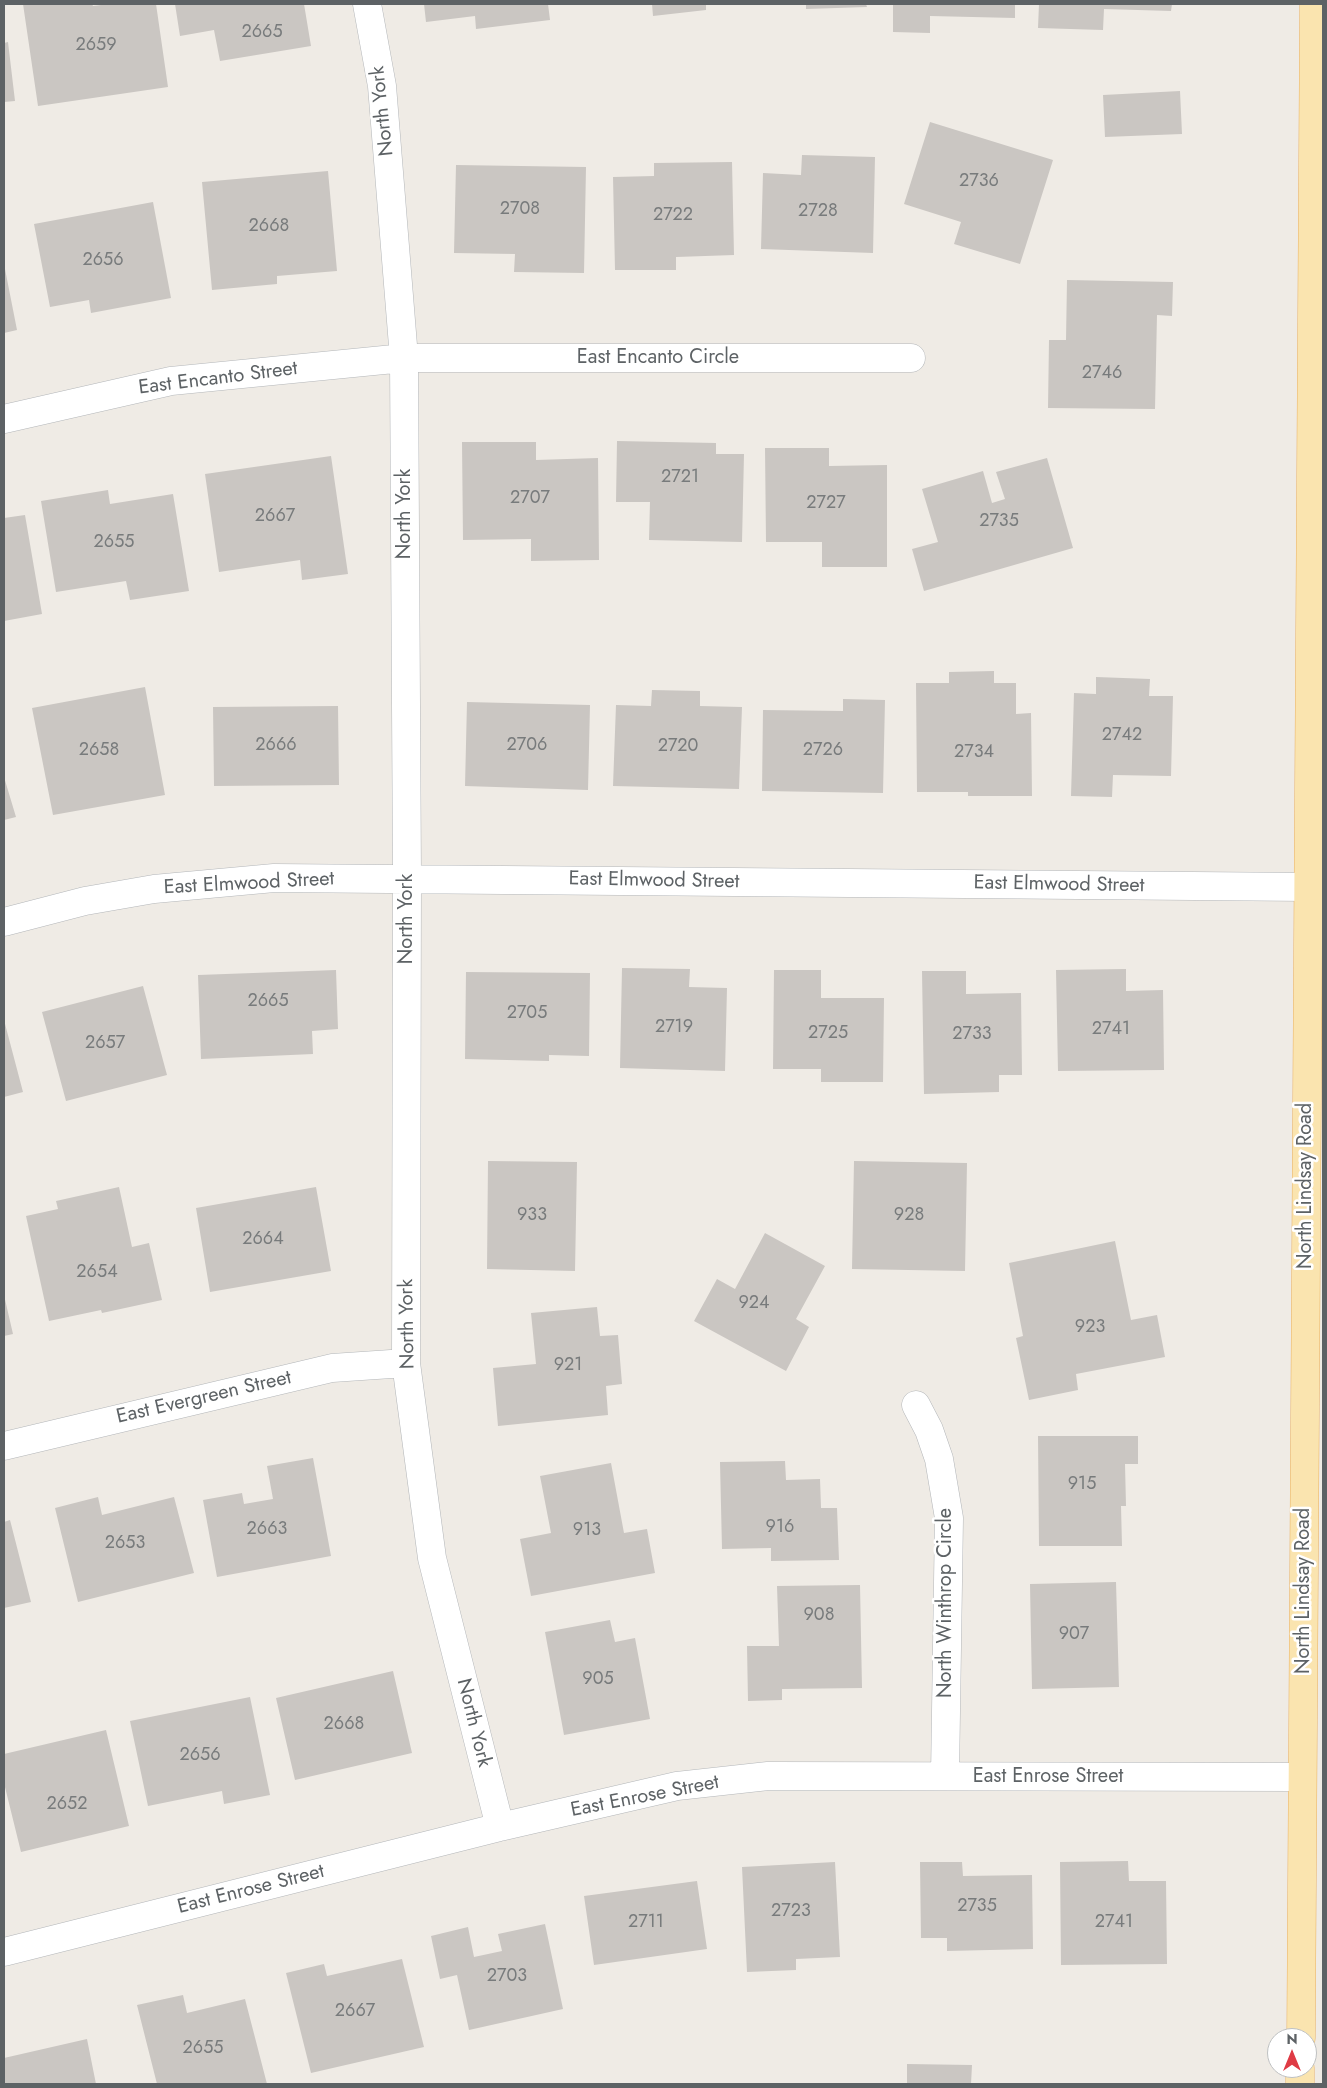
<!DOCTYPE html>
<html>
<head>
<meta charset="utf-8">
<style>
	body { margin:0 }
	#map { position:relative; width:1327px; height:2088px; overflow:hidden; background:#efebe5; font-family:Jost,sans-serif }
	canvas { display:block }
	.frame { position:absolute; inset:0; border:5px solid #5d6265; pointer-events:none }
	.north { position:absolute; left:1267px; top:2028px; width:50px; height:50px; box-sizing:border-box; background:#fff; border:1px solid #bec0c1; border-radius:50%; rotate:0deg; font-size:14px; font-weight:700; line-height:20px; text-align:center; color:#5d6265 }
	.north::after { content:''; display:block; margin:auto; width:18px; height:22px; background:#df3b45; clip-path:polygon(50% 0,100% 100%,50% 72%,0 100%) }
</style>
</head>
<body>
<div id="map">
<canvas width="1327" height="2088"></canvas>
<div class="frame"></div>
<div class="north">N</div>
</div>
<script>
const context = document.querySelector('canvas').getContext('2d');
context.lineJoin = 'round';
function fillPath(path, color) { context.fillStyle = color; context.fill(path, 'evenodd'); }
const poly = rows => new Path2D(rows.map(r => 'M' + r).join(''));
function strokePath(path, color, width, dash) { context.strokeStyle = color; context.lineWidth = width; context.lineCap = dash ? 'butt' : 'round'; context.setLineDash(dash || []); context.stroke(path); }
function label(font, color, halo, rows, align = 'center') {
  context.font = font + ' Jost,sans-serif'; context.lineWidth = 5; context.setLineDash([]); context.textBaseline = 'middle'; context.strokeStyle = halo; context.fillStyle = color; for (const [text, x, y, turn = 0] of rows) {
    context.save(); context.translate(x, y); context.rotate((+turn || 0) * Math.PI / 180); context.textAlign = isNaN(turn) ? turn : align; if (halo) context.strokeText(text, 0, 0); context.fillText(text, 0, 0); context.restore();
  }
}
const building = poly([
	[23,4,92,4,93,6,109,4,156,4,168,87,38,106],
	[175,4,304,4,311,46,220,61,214,30,180,36],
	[424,4,548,4,550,20,476,29,475,16,426,22],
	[652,4,706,4,706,10,653,16],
	[806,4,866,4,867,7,806,9],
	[893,4,1015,4,1015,18,930,16,930,33,893,32],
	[1039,4,1172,4,1171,11,1104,9,1103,30,1038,28],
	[8,42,15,101,4,102,4,43],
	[1180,91,1182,134,1105,137,1103,95],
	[930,122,1053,160,1020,264,954,244,961,222,904,204],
	[802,155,875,157,873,253,761,249,763,173,801,175],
	[732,162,734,255,676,257,676,270,615,270,613,177,654,176,654,163],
	[456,165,586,167,584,273,514,272,515,254,454,253],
	[328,171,337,271,277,276,277,284,212,290,202,182],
	[153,202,171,298,91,313,89,300,50,307,34,224],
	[5,269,17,330,4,333,4,270],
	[1067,280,1173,282,1172,316,1157,315,1155,409,1048,408,1049,340,1066,340],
	[617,441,716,443,716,454,744,454,742,542,649,540,650,502,616,502],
	[462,442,536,442,536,460,598,458,599,560,531,561,531,539,463,540],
	[765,448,829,448,829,466,887,465,887,567,822,567,822,542,766,542],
	[331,456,348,574,302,580,300,560,219,572,205,474],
	[1047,458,1073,548,924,591,912,549,938,542,922,489,983,471,992,503,1005,499,996,472],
	[108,490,110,504,173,494,189,591,130,600,126,581,56,592,41,501],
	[25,515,42,614,4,621,4,518],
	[994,671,994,683,1016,683,1016,714,1031,713,1032,796,968,796,968,792,917,792,916,683,949,683,949,672],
	[1096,677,1150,679,1149,696,1173,696,1171,776,1113,775,1112,797,1071,796,1074,693,1096,694],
	[145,687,165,795,53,815,32,708],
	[652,690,700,691,700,706,742,707,739,789,613,786,616,705,651,706],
	[843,699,885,700,883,793,762,791,763,710,843,711],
	[467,702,590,705,588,790,465,786],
	[338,706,339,785,214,786,213,707],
	[4,777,16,817,4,820],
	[622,968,690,969,689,987,727,988,725,1071,620,1068],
	[1126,969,1126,991,1163,990,1164,1070,1058,1071,1056,970],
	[336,970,338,1029,312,1031,313,1054,201,1059,198,975],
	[774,970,821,970,821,998,884,998,883,1082,821,1082,821,1069,773,1069],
	[922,971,966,971,966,994,1021,993,1022,1075,999,1075,999,1092,924,1094],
	[466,972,590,973,589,1056,549,1055,549,1061,465,1059],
	[143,986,167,1075,66,1101,42,1012],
	[4,1020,23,1092,4,1097],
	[488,1161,577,1162,575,1271,487,1269],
	[854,1161,967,1163,965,1271,852,1269],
	[119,1187,132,1247,149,1243,162,1300,102,1313,101,1310,49,1321,26,1216,58,1209,56,1201],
	[316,1187,331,1271,210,1292,196,1208],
	[765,1233,825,1266,796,1319,809,1327,786,1371,694,1321,717,1279,735,1289],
	[1115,1241,1131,1320,1157,1315,1165,1357,1076,1374,1078,1390,1029,1400,1016,1338,1023,1336,1009,1263],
	[4,1295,13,1334,4,1336],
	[597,1307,600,1336,618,1335,622,1384,606,1386,608,1415,498,1426,493,1368,536,1364,531,1313],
	[1038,1436,1138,1436,1138,1464,1125,1464,1126,1506,1121,1506,1122,1546,1039,1546],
	[313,1458,331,1556,217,1577,203,1500,242,1493,244,1504,273,1499,267,1466],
	[785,1461,786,1480,820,1479,821,1508,837,1508,839,1560,771,1561,771,1548,722,1549,720,1462],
	[611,1463,624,1533,647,1529,655,1573,531,1596,520,1539,551,1533,540,1476],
	[98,1497,102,1515,174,1497,194,1573,78,1602,55,1508],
	[10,1520,31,1602,4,1608,4,1522],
	[1116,1582,1119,1687,1032,1689,1030,1584],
	[860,1585,862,1688,782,1689,782,1700,748,1701,747,1646,779,1646,777,1586],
	[610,1620,615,1642,635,1638,650,1719,564,1735,545,1632],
	[393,1671,412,1753,295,1780,276,1698],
	[250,1697,270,1795,224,1804,222,1791,148,1806,130,1721],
	[106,1730,129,1826,21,1852,4,1783,4,1754],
	[1128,1861,1129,1881,1166,1881,1167,1964,1061,1965,1060,1862],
	[835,1862,840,1957,796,1959,796,1970,747,1972,742,1867],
	[920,1862,962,1862,963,1876,1032,1875,1033,1949,947,1951,947,1938,921,1938],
	[697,1881,707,1949,594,1965,584,1896],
	[545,1924,563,2009,469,2030,457,1975,440,1979,431,1936,468,1927,474,1957,502,1951,498,1934],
	[402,1959,424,2047,311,2073,286,1973,324,1964,327,1976],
	[183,1995,187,2013,245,1999,267,2084,157,2084,137,2005],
	[87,2039,96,2084,4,2084,4,2058],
	[907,2064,972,2065,971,2084,907,2084]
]);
const minor = poly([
	[367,4,382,86,404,358,407,878,406,1363,432,1558,500,1827],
	[4,419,171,381,404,358,911,358],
	[4,922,85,901,154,889,274,878,1308,887],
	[916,1405,929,1430,939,1459,949,1518,945,1776],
	[4,1446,332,1368,406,1363],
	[4,1952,500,1827,677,1786,768,1776,1302,1777]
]);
const major = poly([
	[1301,2038,1314,4],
	[1300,2084,1300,2068]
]);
const numberNames = [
	["2665",262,33],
	["2659",96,46],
	["2736",979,182],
	["2708",520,210],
	["2728",818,212],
	["2722",673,216],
	["2668",269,227],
	["2656",103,261],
	["2746",1102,374],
	["2721",680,478],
	["2707",530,499],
	["2727",826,504],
	["2667",275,517],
	["2735",999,522],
	["2655",114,543],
	["2742",1122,736],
	["2666",276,746],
	["2706",527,746],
	["2720",678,747],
	["2658",99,751],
	["2726",823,751],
	["2734",974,753],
	["2665",268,1002],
	["2705",527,1014],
	["2719",674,1028],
	["2741",1111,1030],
	["2725",828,1034],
	["2733",972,1035],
	["2657",105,1044],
	["933",532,1216],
	["928",909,1216],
	["2664",263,1240],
	["2654",97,1273],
	["924",754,1304],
	["923",1090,1328],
	["921",568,1366],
	["915",1082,1485],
	["916",780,1528],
	["2663",267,1530],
	["913",587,1531],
	["2653",125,1544],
	["908",819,1616],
	["907",1074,1635],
	["905",598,1680],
	["2668",344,1725],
	["2656",200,1756],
	["2652",67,1805],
	["2735",977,1907],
	["2723",791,1912],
	["2711",646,1923],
	["2741",1114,1923],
	["2703",507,1977],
	["2667",355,2012],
	["2655",203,2049]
];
const streetNames = [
	["North York",383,111,-96],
	["East Encanto Circle",658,358],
	["East Encanto Street",218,379,-7],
	["North York",405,514,-90],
	["East Elmwood Street",654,881,1],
	["East Elmwood Street",249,884,-3],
	["East Elmwood Street",1059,885,1],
	["North York",407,919,-90],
	["North Lindsay Road",1306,1186,-90],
	["North York",408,1324,-91],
	["East Evergreen Street",204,1398,-13],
	["North Lindsay Road",1304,1591,-90],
	["North Winthrop Circle",946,1603,-90],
	["North York",473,1723,76],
	["East Enrose Street",1048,1777],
	["East Enrose Street",645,1797,-11],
	["East Enrose Street",251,1890,-14]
];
fillPath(building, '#cac6c2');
strokePath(minor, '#b3b6b9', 29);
strokePath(major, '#e9b164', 29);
strokePath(minor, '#fff', 28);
strokePath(major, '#fae4af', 28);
label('18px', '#787b7c', null, numberNames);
label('20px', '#5d6265', '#fff', streetNames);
</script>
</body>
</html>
